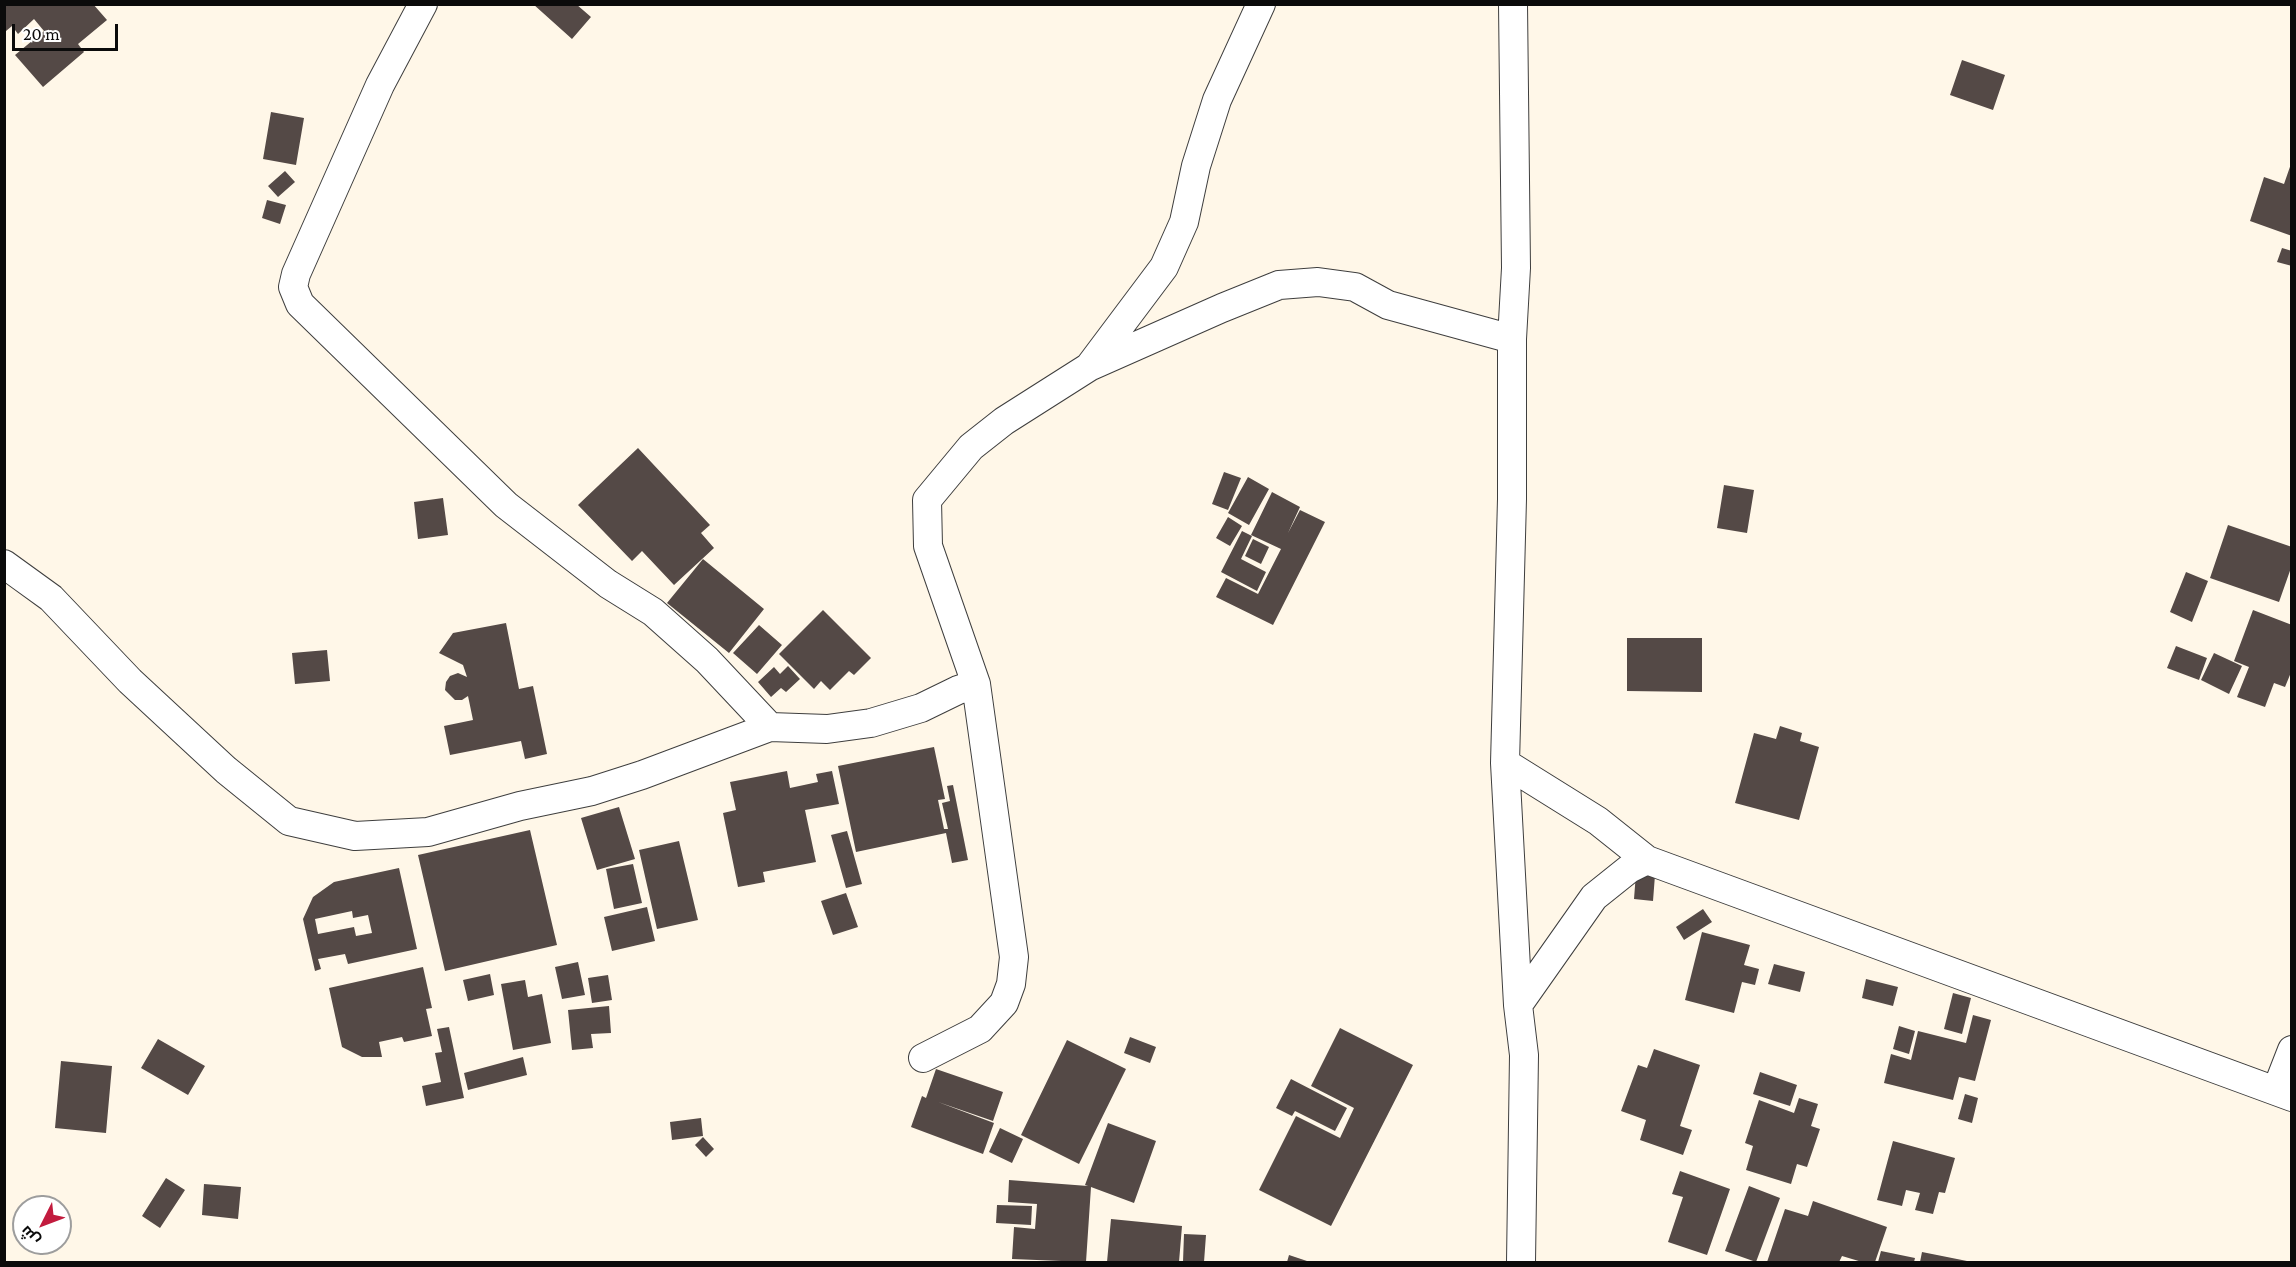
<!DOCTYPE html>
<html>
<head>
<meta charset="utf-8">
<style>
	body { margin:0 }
	#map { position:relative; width:2296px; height:1267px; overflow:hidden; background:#fff7e8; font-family:"Crimson Pro",Cairo,serif }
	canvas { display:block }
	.frame { position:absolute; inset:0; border:6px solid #0b0b0b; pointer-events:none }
	.north { position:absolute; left:12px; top:1195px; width:60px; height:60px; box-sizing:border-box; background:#fff; border:2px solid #9d9d9d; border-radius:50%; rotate:228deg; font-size:16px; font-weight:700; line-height:24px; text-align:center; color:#0b0b0b }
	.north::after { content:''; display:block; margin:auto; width:21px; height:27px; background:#c21b3e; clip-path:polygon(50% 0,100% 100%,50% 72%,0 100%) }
	.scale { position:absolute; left:12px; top:24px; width:106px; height:27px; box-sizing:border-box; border:3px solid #0b0b0b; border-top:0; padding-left:8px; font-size:18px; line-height:21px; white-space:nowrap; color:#0b0b0b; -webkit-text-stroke:4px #fff; paint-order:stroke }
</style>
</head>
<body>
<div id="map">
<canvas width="2296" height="1267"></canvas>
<div class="frame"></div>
<div class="north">ش</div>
<div class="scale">20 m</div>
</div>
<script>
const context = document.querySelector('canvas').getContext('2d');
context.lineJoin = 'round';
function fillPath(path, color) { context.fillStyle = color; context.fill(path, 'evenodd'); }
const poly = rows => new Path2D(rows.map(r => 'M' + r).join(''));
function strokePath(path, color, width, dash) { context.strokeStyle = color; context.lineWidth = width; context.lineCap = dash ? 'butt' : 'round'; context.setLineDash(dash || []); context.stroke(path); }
const building = poly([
	[4,4,93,4,107,20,78,44,84,52,43,87,15,55,44,31,34,19,18,34,12,26,6,31],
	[533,4,576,4,591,17,572,39],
	[1962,60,2005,75,1993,110,1950,95],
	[271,112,304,118,296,165,263,159],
	[2292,161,2292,236,2250,221,2264,177,2284,184],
	[285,171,295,182,278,197,268,186],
	[267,200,286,205,280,224,262,218],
	[2282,248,2292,251,2292,266,2277,262],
	[638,448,710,525,701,533,714,548,674,585,642,551,632,561,578,505],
	[1224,472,1241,478,1228,510,1212,504],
	[1248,477,1269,489,1249,525,1228,513],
	[1724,485,1754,490,1747,533,1717,528],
	[1272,492,1300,507,1288,533,1300,510,1325,522,1273,625,1216,597,1226,578,1258,594,1281,549,1251,535],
	[443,498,448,535,418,539,414,502],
	[1228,517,1242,526,1230,546,1216,538],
	[2228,525,2292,547,2292,565,2279,602,2210,578],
	[1242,531,1252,536,1241,559,1266,572,1257,591,1221,572],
	[1253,539,1269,547,1261,564,1245,556],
	[703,559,764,609,729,653,667,603],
	[2186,572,2208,581,2192,622,2170,612],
	[823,610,871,658,854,675,849,671,830,690,821,681,814,689,779,654],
	[2253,610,2292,625,2292,670,2285,687,2274,683,2265,707,2237,697,2249,667,2234,661],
	[506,623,519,689,533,686,547,754,525,759,521,741,450,755,444,726,473,720,468,696,462,700,455,700,445,690,446,682,450,676,458,673,467,677,463,665,439,653,453,633],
	[759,625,782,645,757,674,733,653],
	[1627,638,1702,638,1702,692,1627,691],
	[2176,646,2207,658,2199,680,2167,668],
	[327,650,330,681,295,684,292,653],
	[2214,653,2242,666,2229,694,2201,680],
	[788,666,800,679,786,692,781,688,771,697,758,682,774,667,780,674],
	[1780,726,1802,733,1800,741,1819,747,1799,820,1735,803,1754,733,1776,739],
	[934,747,945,799,938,800,944,829,948,829,942,803,950,801,947,786,953,785,968,860,952,863,946,833,856,852,838,766],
	[787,771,790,788,818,782,816,774,832,771,839,804,805,810,816,862,763,872,765,882,738,887,723,813,736,810,730,782],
	[619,807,635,859,597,870,581,818],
	[530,830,557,945,445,971,418,855],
	[847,831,862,884,846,888,831,835],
	[679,841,698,920,657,929,639,850],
	[633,864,642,903,614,909,606,869],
	[399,868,417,949,348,964,345,954,318,959,321,969,315,971,303,919,313,897,334,882],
	[352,911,353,918,368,915,372,933,356,936,354,927,318,934,315,919],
	[1636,873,1655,875,1653,901,1634,899],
	[846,893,858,927,833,935,821,901],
	[647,907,655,941,612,951,604,917],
	[1703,909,1712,922,1684,940,1676,927],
	[1702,932,1750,945,1744,965,1759,969,1755,985,1742,982,1734,1013,1685,1000],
	[578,962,585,995,562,999,555,967],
	[1774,964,1805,972,1800,992,1768,984],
	[423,967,432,1008,426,1009,432,1036,404,1042,402,1037,379,1042,382,1057,362,1057,342,1047,329,988],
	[490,974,494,995,468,1001,463,980],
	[608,975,612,1000,592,1003,588,978],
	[1866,979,1898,987,1893,1006,1862,998],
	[525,980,528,997,542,994,551,1043,513,1050,501,984],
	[1953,993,1971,998,1962,1034,1944,1029],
	[609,1006,611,1033,591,1034,593,1048,572,1050,568,1010],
	[1973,1015,1991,1020,1975,1081,1959,1077,1953,1100,1884,1083,1891,1054,1911,1060,1918,1031,1966,1043],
	[1899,1026,1915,1031,1909,1054,1893,1049],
	[449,1027,464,1098,426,1106,422,1086,441,1082,435,1053,442,1052,437,1029],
	[1340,1028,1413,1065,1331,1226,1259,1190,1296,1116,1340,1138,1354,1108,1311,1086],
	[1130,1037,1156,1047,1150,1063,1124,1053],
	[158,1039,205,1066,188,1095,141,1068],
	[1067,1040,1126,1069,1079,1164,1021,1135],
	[1654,1049,1700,1065,1680,1126,1692,1130,1683,1155,1640,1140,1646,1120,1621,1111,1638,1065,1647,1068],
	[523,1057,527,1075,468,1090,464,1073],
	[61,1061,112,1066,106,1133,55,1128],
	[936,1069,1003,1092,993,1121,938,1102,994,1123,983,1154,911,1127,922,1096,926,1098],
	[1760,1072,1797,1085,1790,1106,1753,1094],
	[1291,1079,1347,1108,1335,1131,1295,1111,1292,1116,1276,1108],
	[1965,1094,1978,1098,1972,1123,1958,1119],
	[1799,1098,1818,1104,1811,1126,1820,1129,1807,1167,1797,1164,1791,1184,1746,1170,1753,1146,1745,1143,1759,1100,1794,1113],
	[701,1118,703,1136,672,1140,670,1122],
	[1108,1123,1156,1141,1134,1203,1091,1187,1086,1262,1012,1259,1014,1227,1035,1229,1037,1204,1008,1202,1009,1180,1088,1186,1085,1185],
	[1000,1128,1023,1139,1012,1163,989,1152],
	[703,1137,714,1149,706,1157,695,1145],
	[1893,1141,1955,1158,1945,1193,1939,1192,1933,1214,1915,1210,1920,1193,1906,1190,1902,1206,1877,1200],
	[1680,1171,1730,1189,1707,1255,1668,1242,1683,1197,1672,1194],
	[166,1178,185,1190,160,1228,142,1216],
	[204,1184,241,1187,238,1219,202,1215],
	[1749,1186,1780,1198,1756,1262,1725,1251],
	[1813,1201,1887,1227,1875,1262,1862,1262,1842,1256,1839,1262,1767,1262,1785,1209,1808,1216],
	[997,1205,1032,1206,1031,1225,996,1223],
	[1111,1219,1182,1226,1179,1262,1107,1262],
	[1184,1234,1206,1235,1204,1262,1183,1262],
	[1881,1251,1915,1258,1914,1262,1878,1262],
	[1922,1252,1967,1261,1967,1262,1920,1262],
	[1289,1255,1310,1262,1287,1262]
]);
const street = poly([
	[423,4,380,85,296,274,293,287,300,304,506,505,608,584,653,612,707,660,770,727],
	[1513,4,1516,268,1512,339,1512,499,1505,763,1518,1005,1524,1055,1521,1262],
	[1091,366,1222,308,1279,285,1318,282,1355,287,1388,305,1512,339],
	[4,564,51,598,130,681,226,770,289,821,355,836,428,832,520,806,592,791,642,775,770,727,827,729,871,723,921,708,958,690,976,684,928,546,927,500,971,447,1004,421,1089,367,1164,267,1184,222,1196,166,1217,100,1261,4],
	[1505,763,1598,821,1647,860,2292,1097],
	[1518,1005,1594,897,1629,869,1647,860],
	[923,1058,980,1029,1004,1003,1011,984,1014,957,976,684],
	[2276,1091,2292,1050]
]);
fillPath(building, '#544946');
strokePath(street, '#3e3e3e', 30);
strokePath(street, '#fff', 28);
</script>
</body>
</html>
